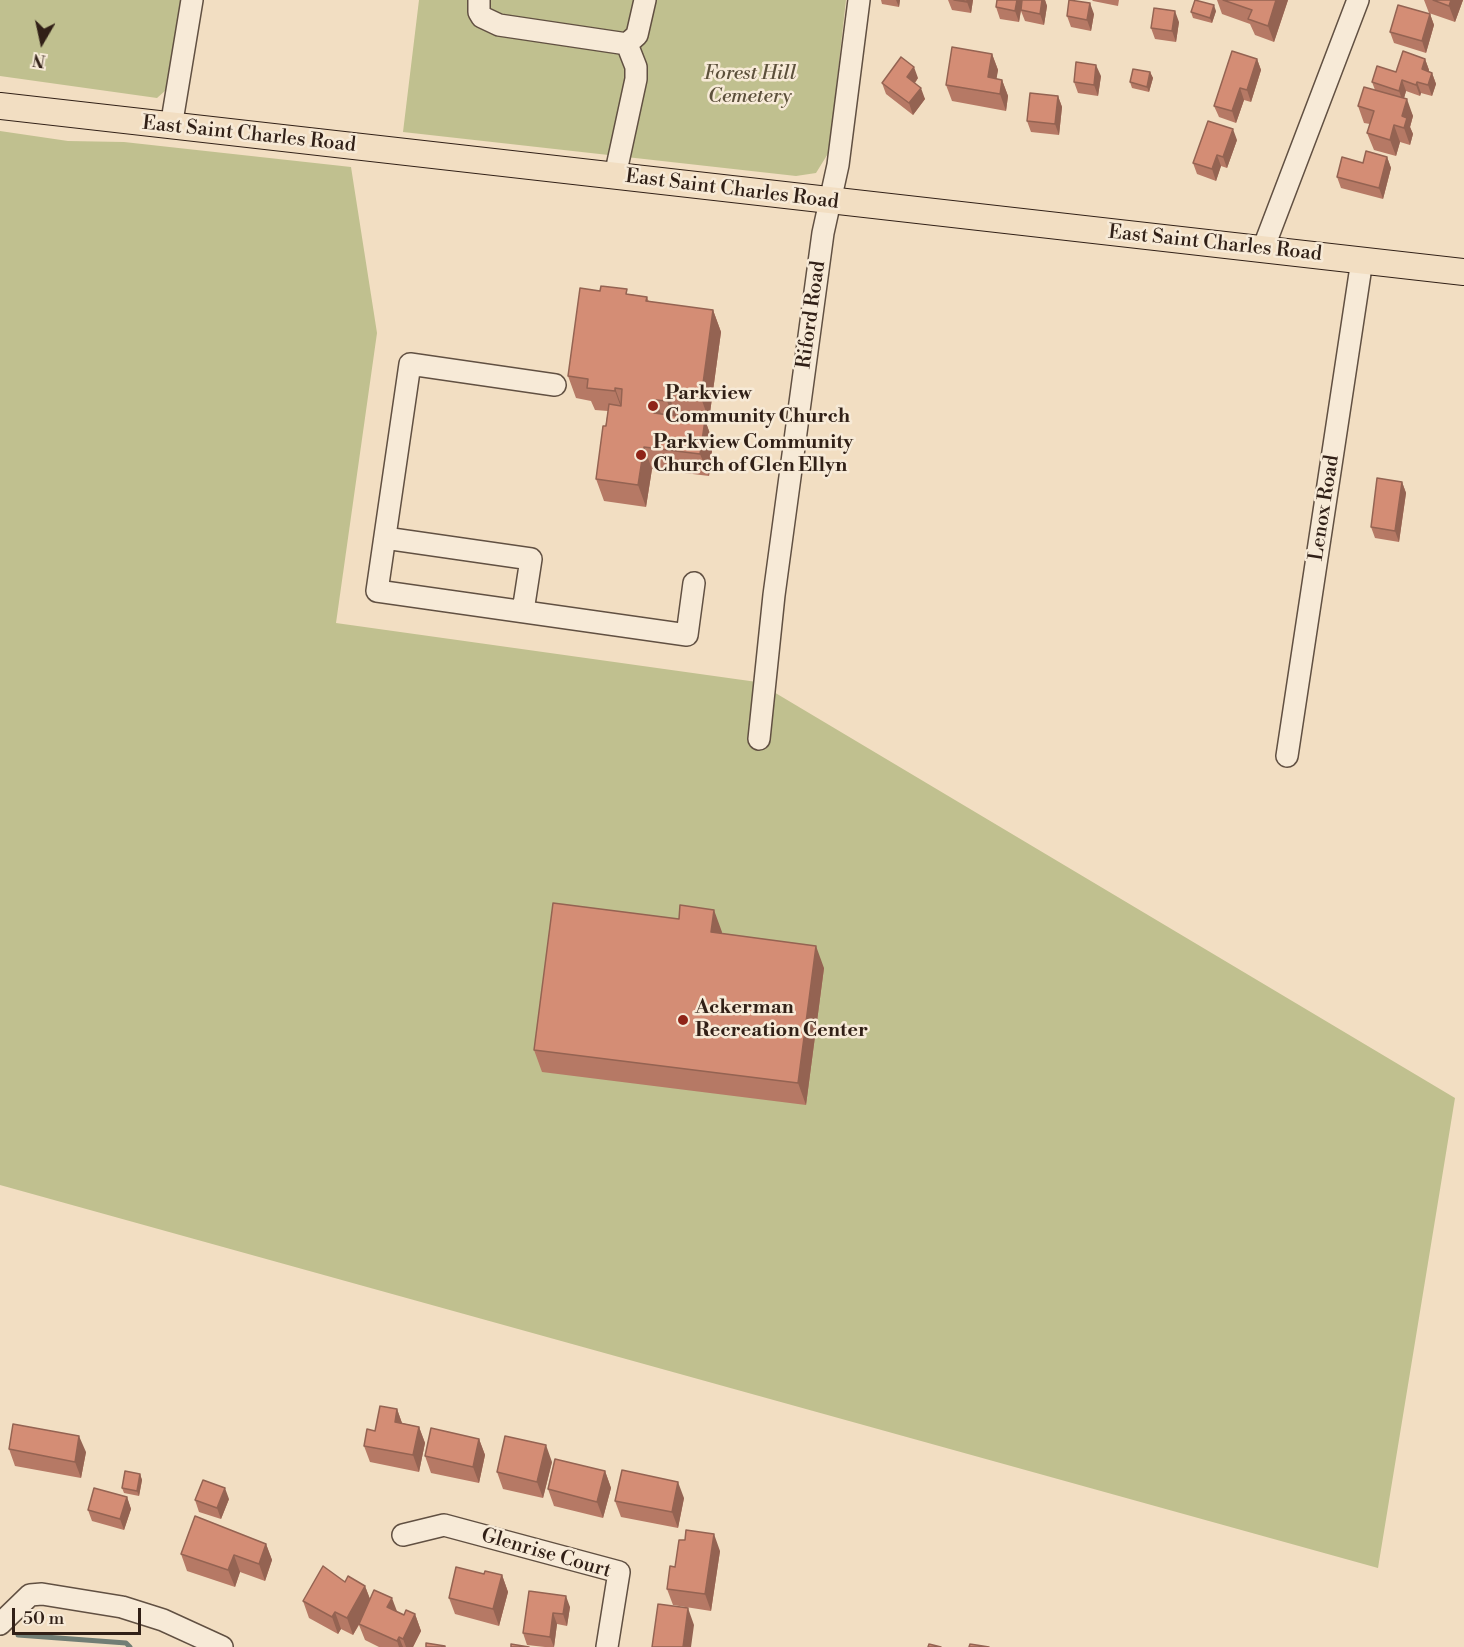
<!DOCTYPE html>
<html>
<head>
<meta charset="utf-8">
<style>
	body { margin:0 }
	#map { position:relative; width:1464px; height:1647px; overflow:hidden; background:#f2dec2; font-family:"Libre Bodoni",serif }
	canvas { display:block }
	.north { position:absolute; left:12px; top:12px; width:60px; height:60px; -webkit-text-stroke:4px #f7ead7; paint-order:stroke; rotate:189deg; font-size:16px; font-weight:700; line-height:24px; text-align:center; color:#312017 }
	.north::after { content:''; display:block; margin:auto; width:21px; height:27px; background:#312017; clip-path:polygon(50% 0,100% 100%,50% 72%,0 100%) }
	.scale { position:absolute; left:12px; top:1608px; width:129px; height:27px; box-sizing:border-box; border:3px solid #312017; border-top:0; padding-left:8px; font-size:18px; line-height:21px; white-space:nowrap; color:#312017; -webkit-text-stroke:4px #f7ead7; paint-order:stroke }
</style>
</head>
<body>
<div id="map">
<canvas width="1464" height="1647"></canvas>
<div class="north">N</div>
<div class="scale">50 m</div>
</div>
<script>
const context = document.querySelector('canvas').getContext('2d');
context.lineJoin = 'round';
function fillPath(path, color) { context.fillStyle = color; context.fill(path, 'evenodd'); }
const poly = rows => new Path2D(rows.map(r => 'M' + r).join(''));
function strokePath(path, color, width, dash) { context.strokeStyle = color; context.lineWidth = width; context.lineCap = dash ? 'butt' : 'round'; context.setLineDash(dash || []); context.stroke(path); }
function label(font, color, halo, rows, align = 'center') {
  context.font = font + ' "Libre Bodoni",serif'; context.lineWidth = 5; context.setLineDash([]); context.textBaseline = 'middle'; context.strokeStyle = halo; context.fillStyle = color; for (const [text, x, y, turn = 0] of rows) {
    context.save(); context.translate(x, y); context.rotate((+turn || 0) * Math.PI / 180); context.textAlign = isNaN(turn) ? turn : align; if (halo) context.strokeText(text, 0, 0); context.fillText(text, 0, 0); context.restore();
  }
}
const green = poly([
	[0,0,182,0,166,90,157,98,0,76],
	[419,0,846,0,829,152,816,173,796,176,403,132],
	[0,131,68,141,124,142,351,167,377,333,336,623,757,682,1455,1098,1378,1568,0,1185]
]);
const stream = poly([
	[18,1635,126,1643,130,1647]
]);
const minor = poly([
	[479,0,479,12,482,17,499,25,627,44,637,35,645,0],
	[171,127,192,0],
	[615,176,636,79,636,67,627,44],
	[1263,249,1358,0],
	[555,385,410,364,377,591,687,635,694,583],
	[385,538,531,559,523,611],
	[759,739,774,595,823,233,838,165,859,0],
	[1287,756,1362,260],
	[403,1535,444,1525,619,1572,607,1647],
	[0,1624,30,1595,42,1594,122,1607,163,1620,222,1647]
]);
const major = poly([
	[0,106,1464,272]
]);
const wall = poly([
	[881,0,900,0,899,7,882,4],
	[948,0,973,0,971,13,952,10],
	[997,0,1022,0,1022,2,1022,0,1045,0,1047,6,1044,25,1025,21,1021,11,1019,22,1000,19,996,7],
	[1092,0,1119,0,1118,6,1093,1],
	[1217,0,1288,0,1274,42,1255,35,1250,24,1222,14],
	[1424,0,1463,0,1455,22,1429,13],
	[1216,11,1212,23,1193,18,1191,12],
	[1094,14,1091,31,1071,27,1067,16],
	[1430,14,1434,25,1426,53,1394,43,1390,32],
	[1179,22,1176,42,1155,39,1151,28],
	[992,54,998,70,996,79,1002,80,1008,96,1006,111,952,101,946,85],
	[1257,59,1261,70,1251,102,1244,100,1236,123,1219,117,1214,106],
	[1425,59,1429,70,1429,72,1432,73,1436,84,1432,96,1421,93,1420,96,1406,91,1404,98,1413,116,1410,127,1413,134,1410,145,1400,142,1396,156,1374,150,1367,133,1370,124,1364,123,1358,106,1375,90,1372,82],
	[1150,72,1153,78,1149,92,1132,88,1130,82],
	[1101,76,1098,96,1078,93,1074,82],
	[918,78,915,83,925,99,913,115,886,94,882,83],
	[1058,96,1062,107,1059,135,1031,132,1027,121],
	[1237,140,1227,168,1221,166,1216,181,1197,174,1193,163],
	[1387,157,1391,168,1383,199,1341,188,1337,177,1363,163],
	[629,294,647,297,649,302,713,310,721,332,709,420,676,415,676,416,705,420,713,442,709,476,652,469,646,507,604,501,596,479,608,411,595,410,591,401,576,398,568,376],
	[1402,482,1406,493,1399,542,1375,538,1371,527],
	[722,932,721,934,824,968,806,1105,542,1072,534,1050],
	[397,1409,402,1423,419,1427,425,1443,419,1472,370,1462,364,1446,375,1431],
	[479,1439,485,1455,479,1483,431,1473,425,1456],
	[9,1449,86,1452,81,1478,15,1466],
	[552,1462,543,1498,503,1489,497,1472],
	[605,1471,611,1488,603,1518,554,1506,548,1489],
	[140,1474,142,1480,139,1496,124,1493,122,1488],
	[127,1497,131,1509,124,1530,92,1521,88,1510],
	[684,1498,678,1528,621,1517,615,1501],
	[229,1499,221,1519,199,1512,195,1500],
	[266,1544,272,1560,265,1581,240,1572,235,1587,187,1571,181,1554],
	[720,1551,711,1611,673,1605,667,1589,675,1567],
	[484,1574,502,1575,508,1592,499,1626,455,1614,449,1598],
	[345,1582,365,1586,370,1599,397,1612,404,1615,415,1614,421,1631,413,1647,379,1647,365,1640,359,1625,353,1635,341,1629,338,1634,309,1618,303,1601],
	[529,1591,570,1607,567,1626,557,1624,554,1647,545,1647,527,1645,523,1633]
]);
const shadedWall = poly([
	[896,0,900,0,899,7],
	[967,0,973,0,971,13,967,2],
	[1017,0,1022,0,1022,2,1019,22,1015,11],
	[1042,0,1045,0,1047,6,1044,25,1040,14],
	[1276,0,1288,0,1274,42,1268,26],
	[1451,0,1463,0,1455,22,1449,6],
	[1090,3,1094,14,1091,31,1087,20],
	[1214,5,1216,11,1212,23,1210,18],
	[1175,11,1179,22,1176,42,1172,31],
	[1430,14,1434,25,1426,53,1422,41],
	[992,54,998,70,994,94,988,77],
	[1257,59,1261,70,1251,102,1247,90],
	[1425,59,1429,70,1426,81,1422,69],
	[1096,65,1101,76,1098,96,1094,85],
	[914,67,918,78,911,88,907,77],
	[1150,72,1153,78,1149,92,1147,87],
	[1432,73,1436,84,1432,96,1428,85],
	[1002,80,1008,96,1006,111,1000,94],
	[1402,80,1406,91,1403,102,1399,91],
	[1417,82,1421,93,1420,96,1416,85],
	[921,88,925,99,913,115,909,103],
	[1240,88,1244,100,1236,123,1232,111],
	[1058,96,1062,107,1059,135,1055,124],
	[1407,99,1413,116,1410,127,1413,134,1410,145,1404,128,1402,116],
	[1394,125,1400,142,1396,156,1390,140],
	[1233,129,1237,140,1227,168,1223,157],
	[1217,155,1221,166,1216,181,1212,169],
	[1387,157,1391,168,1383,199,1379,188],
	[713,310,721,332,709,420,701,398],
	[615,388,623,410,623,413,615,391],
	[668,393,676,415,675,423,667,401],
	[656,400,664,422,654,413],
	[705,420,713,442,709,476,700,454],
	[644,447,652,469,646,507,638,485],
	[1402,482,1406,493,1399,542,1395,531],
	[714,910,722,932,719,954,711,932],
	[816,946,824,968,806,1105,798,1083],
	[397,1409,403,1426,395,1422],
	[419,1427,425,1443,419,1472,413,1455],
	[79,1436,86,1452,81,1478,75,1462],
	[479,1439,485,1455,479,1483,473,1467],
	[546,1445,552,1462,543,1498,537,1482],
	[605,1471,611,1488,603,1518,597,1502],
	[140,1474,142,1480,139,1496,137,1491],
	[678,1482,684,1498,678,1528,672,1512],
	[225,1488,229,1499,221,1519,217,1508],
	[127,1497,131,1509,124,1530,120,1519],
	[714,1534,720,1551,711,1611,705,1594],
	[266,1544,272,1560,265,1581,259,1564],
	[234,1555,240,1572,235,1587,228,1570],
	[502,1575,508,1592,499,1626,493,1609],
	[365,1586,371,1602,353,1635,347,1618],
	[566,1596,570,1607,567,1626,563,1614],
	[392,1598,398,1614,387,1607],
	[688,1608,694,1625,691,1647,683,1647],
	[335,1612,341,1629,338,1634,332,1617],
	[553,1613,557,1624,554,1647,550,1637],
	[415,1614,421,1631,413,1647,406,1647,403,1639],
	[399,1637,403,1647,399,1647,397,1641]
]);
const building = poly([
	[954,0,967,0,967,2,954,0],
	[997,0,1017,0,1015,11,996,7,997,0],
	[1022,0,1042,0,1040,14,1021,10,1022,0],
	[1069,0,1090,3,1087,20,1067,16,1069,0],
	[1195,0,1214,5,1210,18,1191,12,1195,0],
	[1223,0,1276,0,1268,26,1248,19,1252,10,1223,0],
	[1433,0,1451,0,1449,6,1433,0],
	[1398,5,1430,14,1422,41,1390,32,1398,5],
	[1154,8,1175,11,1172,31,1151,28,1154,8],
	[952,47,992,54,988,77,1002,80,1000,94,946,85,952,47],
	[1232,51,1257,59,1247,90,1240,88,1232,111,1214,106,1232,51],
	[1403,51,1425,59,1422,69,1432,73,1428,85,1417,82,1416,85,1402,80,1399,91,1372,82,1377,66,1396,72,1403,51],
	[901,57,914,67,907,77,921,88,909,103,882,83,901,57],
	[1076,62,1096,65,1094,85,1074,82,1076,62],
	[1133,69,1150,72,1147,87,1130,82,1133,69],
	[1364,87,1407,99,1402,116,1407,118,1404,128,1394,125,1390,140,1367,133,1374,111,1358,106,1364,87],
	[1030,93,1058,96,1055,124,1027,121,1030,93],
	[1208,121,1233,129,1223,157,1217,155,1212,169,1193,163,1208,121],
	[1366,151,1387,157,1379,188,1337,177,1342,157,1363,163,1366,151],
	[601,286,627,289,626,294,647,297,646,301,713,310,701,398,668,393,667,401,656,400,654,413,705,420,700,454,644,447,638,485,596,479,603,426,606,426,609,404,621,406,622,389,615,388,615,391,587,388,588,379,568,376,580,288,600,291,601,286],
	[1377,478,1402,482,1395,531,1371,527,1377,478],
	[553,903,679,919,680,905,714,910,711,932,816,946,798,1083,534,1050,553,903],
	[380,1406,397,1409,395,1422,419,1427,413,1455,364,1446,367,1429,375,1431,380,1406],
	[13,1424,79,1436,75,1462,9,1449,13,1424],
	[431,1428,479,1439,473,1467,425,1456,431,1428],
	[505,1436,546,1445,537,1482,497,1472,505,1436],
	[555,1459,605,1471,597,1502,548,1489,555,1459],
	[622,1470,678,1482,672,1512,615,1501,622,1470],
	[125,1471,140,1474,137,1491,122,1488,125,1471],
	[203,1480,225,1488,217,1508,195,1500,203,1480],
	[94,1488,127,1497,120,1519,88,1510,94,1488],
	[195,1516,266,1544,259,1564,234,1555,228,1570,181,1554,195,1516],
	[686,1530,714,1534,705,1594,667,1589,670,1566,675,1567,679,1540,685,1540,686,1530],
	[323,1566,345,1582,348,1576,365,1586,347,1618,335,1612,332,1617,303,1601,323,1566],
	[456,1567,484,1574,485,1571,502,1575,493,1609,449,1598,456,1567],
	[374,1590,392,1598,387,1607,404,1615,406,1610,415,1614,403,1639,399,1637,397,1641,359,1624,374,1590],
	[529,1591,566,1596,563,1614,553,1613,550,1637,523,1633,529,1591],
	[658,1604,688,1608,683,1647,652,1647,658,1604],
	[426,1643,445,1646,445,1647,426,1647,426,1643],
	[511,1644,529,1647,511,1647,511,1644],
	[929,1644,941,1647,928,1647,929,1644],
	[970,1644,989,1647,969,1647,970,1644]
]);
const markers = [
	[653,406,6,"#8f2418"],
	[641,455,6,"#8f2418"],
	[683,1020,6,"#8f2418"]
];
const parkNames = [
	["Forest Hill",750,74],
	["Cemetery",750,97]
];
const streetNames = [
	["East Saint Charles Road",249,135,6],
	["East Saint Charles Road",732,190,7],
	["East Saint Charles Road",1215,244,6],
	["Riford Road",812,315,-82],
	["Lenox Road",1325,508,-81],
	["Glenrise Court",546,1554,16]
];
const poiNames = [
	["Parkview",665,394],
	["Community Church",665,417],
	["Parkview Community",653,443],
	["Church of Glen Ellyn",653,466],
	["Ackerman",695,1008],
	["Recreation Center",695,1031]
];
fillPath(green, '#c0c08f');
strokePath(stream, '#717e75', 5);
strokePath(minor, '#615042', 24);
strokePath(major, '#312017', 28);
strokePath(minor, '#f7ead7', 21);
strokePath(major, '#f2dec2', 26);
fillPath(wall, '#b67965');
fillPath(shadedWall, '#946352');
fillPath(building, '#d48d75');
strokePath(building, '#946352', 1.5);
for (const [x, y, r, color] of markers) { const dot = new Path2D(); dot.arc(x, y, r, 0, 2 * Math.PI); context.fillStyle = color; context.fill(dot); strokePath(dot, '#f7ead7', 2); }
label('italic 20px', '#5c503b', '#f7ead7', parkNames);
label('20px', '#312017', '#f7ead7', streetNames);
label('bold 20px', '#312017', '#f7ead7', poiNames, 'left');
</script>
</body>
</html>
